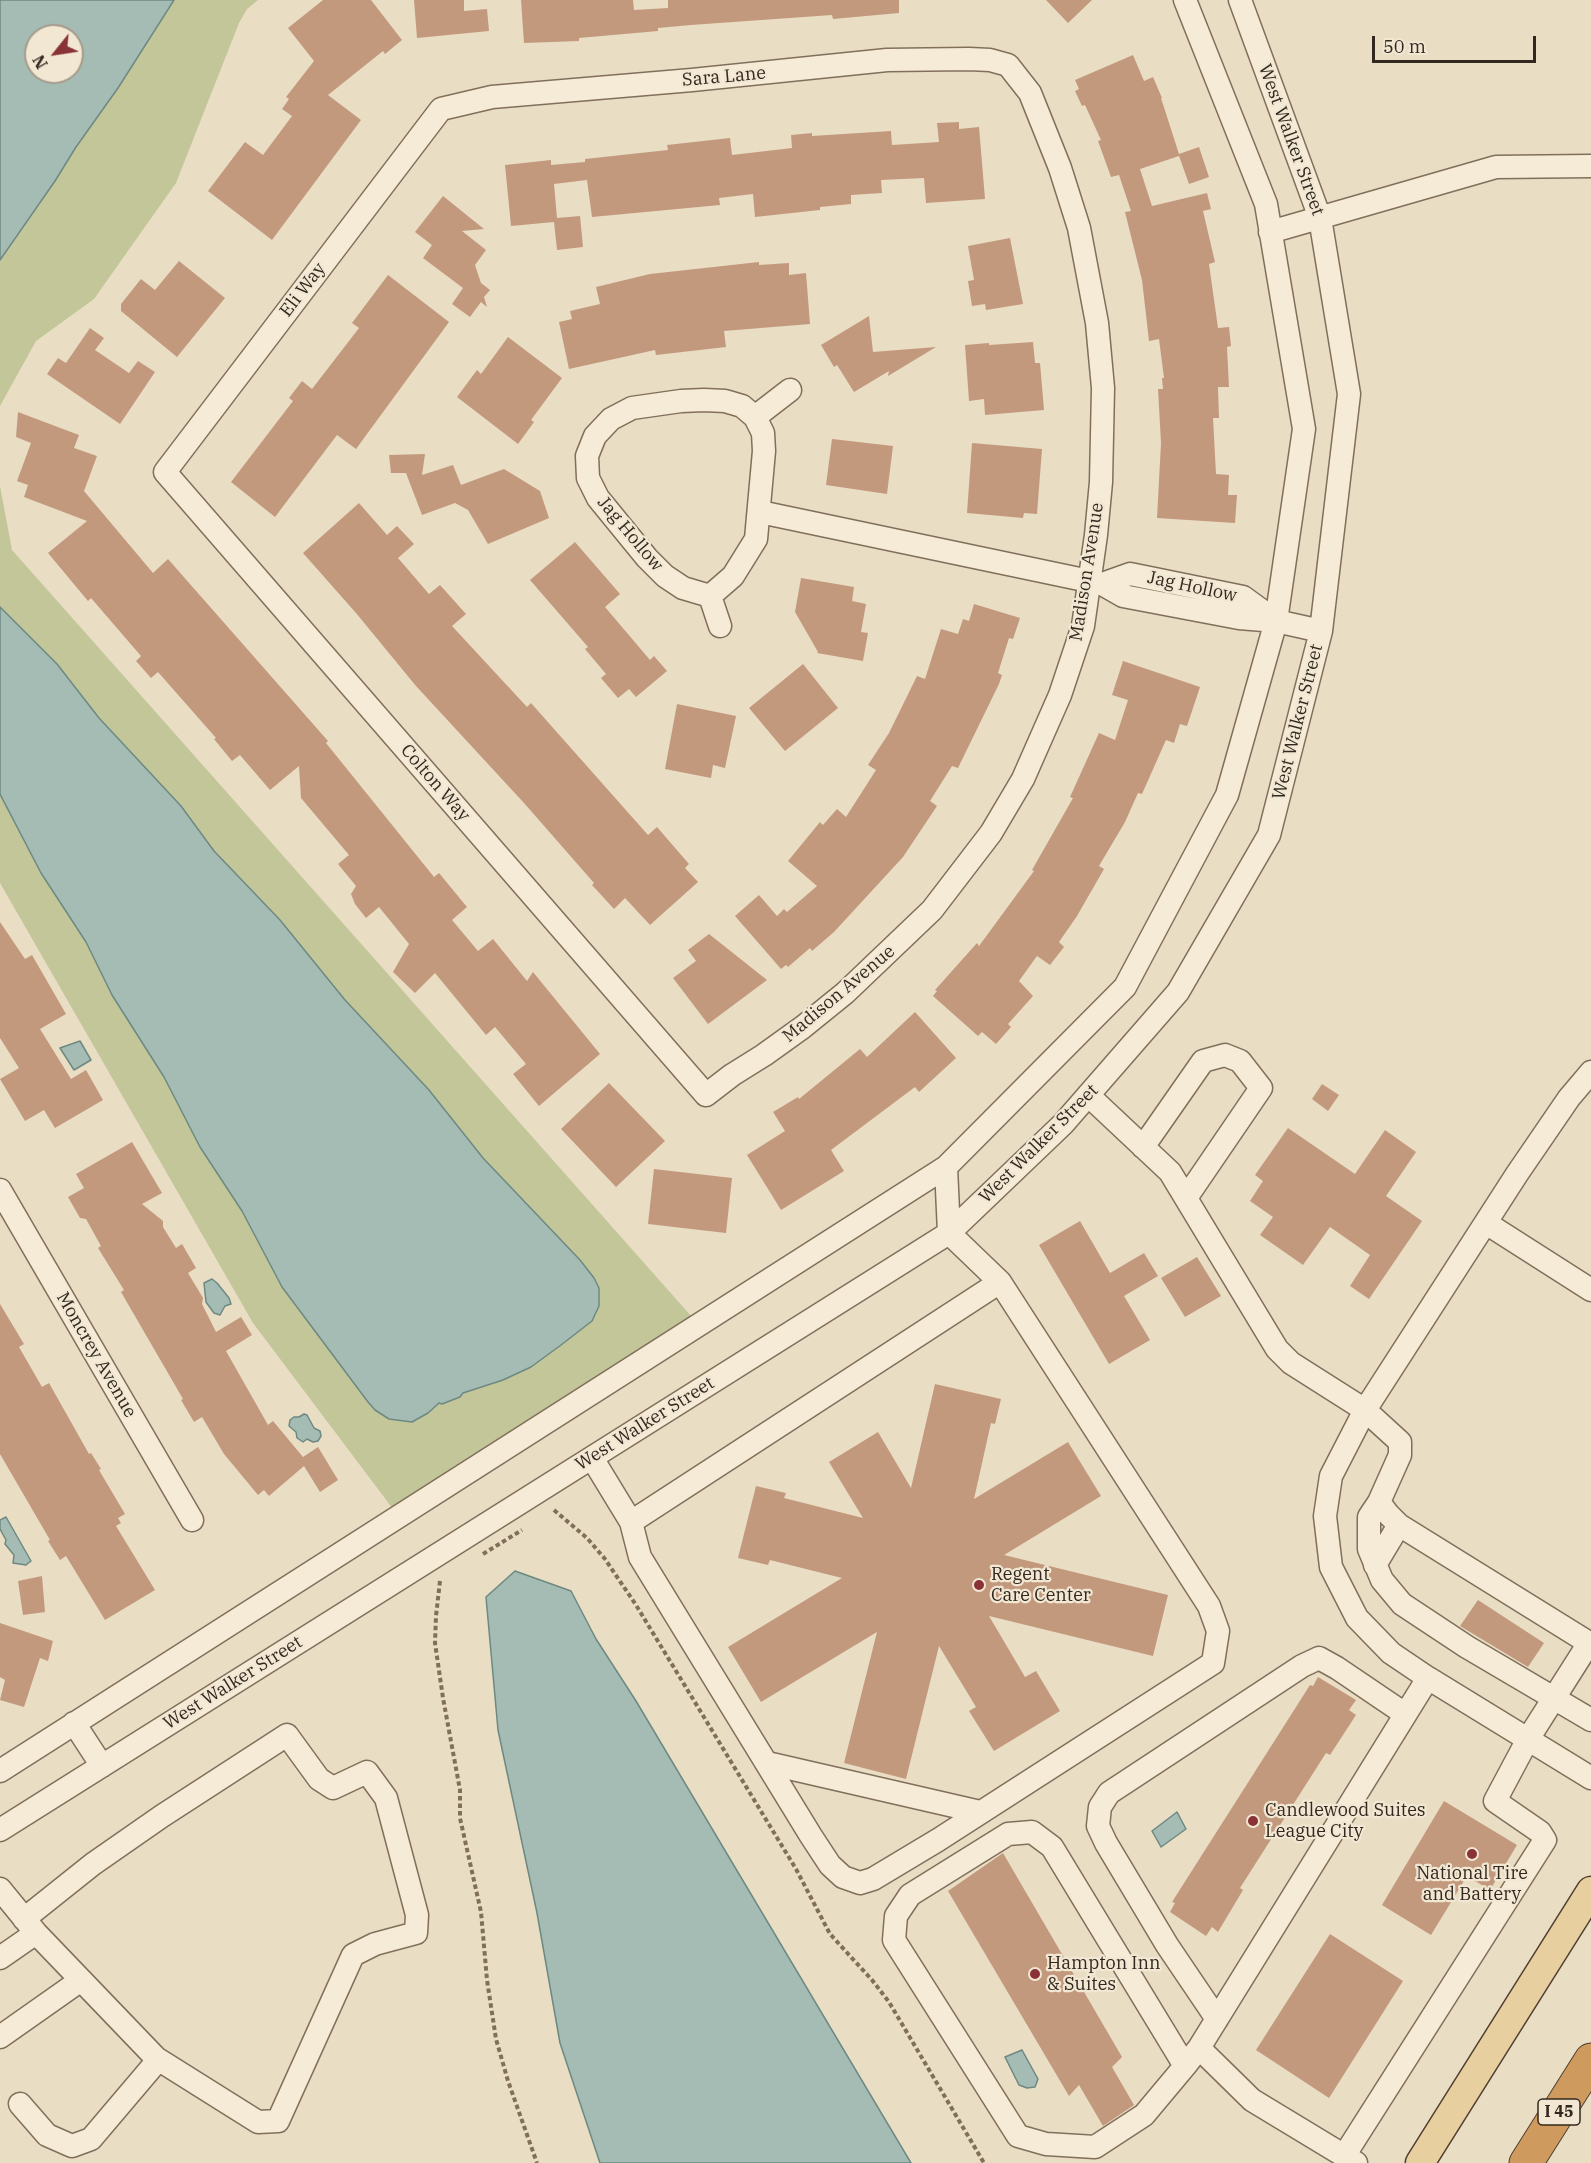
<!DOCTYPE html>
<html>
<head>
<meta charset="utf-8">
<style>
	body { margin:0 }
	#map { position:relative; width:1591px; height:2163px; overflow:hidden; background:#e9ddc4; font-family:"IBM Plex Serif",serif }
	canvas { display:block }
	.north { position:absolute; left:24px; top:24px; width:60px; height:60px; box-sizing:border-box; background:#f1e7d3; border:2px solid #a59b8b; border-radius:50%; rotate:240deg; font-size:16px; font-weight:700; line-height:24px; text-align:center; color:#33281f }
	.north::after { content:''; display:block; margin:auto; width:21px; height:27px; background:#8a3336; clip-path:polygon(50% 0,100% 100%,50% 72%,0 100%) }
	.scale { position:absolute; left:1372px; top:36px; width:164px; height:27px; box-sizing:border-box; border:3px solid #33281f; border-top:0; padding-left:8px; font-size:18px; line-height:21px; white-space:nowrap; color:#33281f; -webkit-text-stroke:4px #f1e7d3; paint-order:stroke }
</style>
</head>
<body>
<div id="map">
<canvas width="1591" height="2163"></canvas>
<div class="north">N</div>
<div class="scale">50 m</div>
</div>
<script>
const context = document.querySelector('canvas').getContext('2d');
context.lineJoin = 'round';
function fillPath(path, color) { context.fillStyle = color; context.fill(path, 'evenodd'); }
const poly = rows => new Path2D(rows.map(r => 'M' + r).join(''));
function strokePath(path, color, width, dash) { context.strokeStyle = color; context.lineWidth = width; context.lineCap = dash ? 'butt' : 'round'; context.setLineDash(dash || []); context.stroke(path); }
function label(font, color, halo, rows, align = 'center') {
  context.font = font + ' "IBM Plex Serif",serif'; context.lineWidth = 4.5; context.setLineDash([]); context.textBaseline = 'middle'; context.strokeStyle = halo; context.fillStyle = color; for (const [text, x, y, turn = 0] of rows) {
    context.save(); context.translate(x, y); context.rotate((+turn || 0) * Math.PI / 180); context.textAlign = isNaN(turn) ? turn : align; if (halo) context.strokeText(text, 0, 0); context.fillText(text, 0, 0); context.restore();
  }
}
const green = poly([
	[0,0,258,0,247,9,239,23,176,183,94,299,36,341,0,406],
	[36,36,72,36,72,72,36,72],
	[0,486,12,550,692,1317,393,1509,253,1323,0,883]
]);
const water = poly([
	[0,0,174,0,118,88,76,147,55,181,0,260,0,0],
	[36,36,72,36,72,72,36,72,36,36],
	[0,607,57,664,99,718,181,806,214,851,280,920,345,1000,429,1090,483,1158,580,1260,594,1278,599,1288,599,1306,592,1321,561,1345,531,1367,503,1380,463,1393,460,1397,442,1404,439,1403,428,1413,412,1422,389,1419,375,1410,368,1402,282,1287,242,1211,200,1147,164,1077,112,995,86,942,41,873,0,794,0,607],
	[80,1041,91,1060,74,1070,60,1048,80,1041],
	[212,1279,217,1283,229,1298,231,1304,225,1306,220,1315,214,1313,206,1302,204,1283,212,1279],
	[304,1414,307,1415,314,1428,320,1431,321,1436,318,1441,313,1442,307,1439,303,1442,297,1438,296,1432,289,1426,290,1420,294,1417,299,1417,304,1414],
	[6,1517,31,1561,26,1565,13,1563,14,1555,5,1544,6,1540,0,1529,0,1520,6,1517],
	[515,1571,571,1591,596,1639,636,1701,911,2163,600,2163,560,2043,537,1913,498,1730,486,1597,515,1571],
	[1177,1812,1186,1829,1161,1847,1152,1831,1177,1812],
	[1022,2050,1038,2079,1035,2087,1027,2088,1019,2085,1005,2057,1022,2050]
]);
const building = poly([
	[323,0,371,0,402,40,385,54,383,51,328,95,361,120,272,240,208,191,245,142,263,155,292,116,282,109,289,99,286,97,314,61,288,28],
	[414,0,464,0,464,11,487,9,489,31,417,38],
	[521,0,633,0,634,10,668,8,668,0,899,0,899,13,833,19,832,15,691,25,658,28,658,31,579,38,579,41,524,43],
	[1046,0,1092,0,1068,23],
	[1133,55,1144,81,1153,77,1162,98,1161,98,1179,154,1199,147,1209,177,1189,184,1179,156,1140,169,1152,206,1207,193,1211,209,1203,211,1215,262,1209,264,1218,328,1229,327,1231,346,1227,347,1229,387,1218,387,1219,418,1213,418,1216,474,1229,475,1228,495,1237,495,1235,523,1157,518,1161,443,1158,389,1163,389,1162,378,1164,378,1159,339,1149,341,1142,280,1125,212,1131,211,1119,175,1111,177,1098,141,1101,140,1085,105,1082,106,1075,91,1079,89,1075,80],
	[959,122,959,129,979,127,985,199,926,203,924,178,881,180,882,193,851,195,851,204,820,207,820,210,755,217,753,194,719,198,720,205,592,217,587,180,554,184,557,218,580,216,583,247,557,250,554,222,511,226,505,165,551,160,551,165,585,162,585,159,668,150,667,145,730,138,732,155,792,148,791,135,812,133,812,136,891,131,892,145,939,142,937,123],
	[443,196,484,229,462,231,486,250,475,265,481,283,490,290,484,297,487,307,481,302,470,317,452,304,463,288,423,258,432,245,415,232],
	[1010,238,1023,304,986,310,985,304,972,306,968,281,974,280,968,246],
	[179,261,225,298,177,357,121,311,121,304,141,279,155,290],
	[759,262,759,265,789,263,789,275,806,273,810,324,724,331,726,347,656,355,655,350,569,369,559,322,572,319,570,311,600,304,596,287,650,274],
	[388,275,449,322,356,449,337,435,275,517,231,482,293,401,289,398,302,381,312,389,359,328,352,323],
	[869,316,873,352,936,347,888,376,889,371,854,392,837,365,834,367,821,345],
	[90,328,104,338,95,350,129,373,138,361,155,372,120,424,47,374,58,358,66,363],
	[508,337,562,378,531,420,534,422,518,444,457,397,477,370,481,374],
	[1033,342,1035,363,1040,363,1044,410,985,415,984,399,969,401,965,345,989,343,989,345],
	[18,412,79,435,74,448,97,456,84,491,153,573,168,559,328,741,326,743,434,877,439,873,467,907,452,920,478,951,493,939,527,981,533,972,600,1054,539,1106,513,1074,526,1064,495,1027,486,1035,435,973,415,993,393,972,409,944,379,907,366,918,355,904,351,894,356,886,338,864,349,855,301,798,299,766,270,790,240,755,232,761,214,739,216,738,158,672,151,678,136,661,141,656,91,598,88,601,48,553,87,521,24,497,28,485,17,481,31,443,16,437],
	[832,439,893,446,887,494,826,485],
	[972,443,1042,449,1037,514,1024,513,1023,518,967,513],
	[425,454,422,475,453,465,461,485,504,469,540,491,549,518,488,544,468,510,455,503,422,515,406,473,391,473,389,455],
	[359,503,387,535,397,526,414,544,398,558,429,594,440,585,466,614,452,626,527,707,531,703,648,835,657,827,689,864,685,868,698,882,650,925,625,898,614,909,592,885,594,883,524,803,416,686,356,613,303,553],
	[575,542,620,594,605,607,650,660,654,656,667,671,636,697,629,689,618,698,601,678,606,674,585,649,588,647,530,580],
	[801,578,854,587,852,601,866,604,861,632,868,633,863,661,817,653,818,652,795,612],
	[974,604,1020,618,1013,639,1009,638,998,673,1002,675,999,684,958,768,952,766,930,801,937,806,903,857,834,932,812,951,810,948,788,967,786,965,781,969,735,916,759,895,777,916,784,909,787,912,817,886,788,861,820,822,823,825,837,809,846,817,876,770,868,765,889,733,917,676,925,679,941,629,958,634,963,619,969,621],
	[1123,661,1200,687,1187,726,1180,724,1174,743,1166,740,1142,794,1138,793,1125,822,1099,866,1104,869,1077,916,1059,942,1064,947,1050,965,1037,956,1019,981,1033,996,1008,1024,1011,1027,996,1044,982,1032,978,1036,933,996,937,991,935,990,977,943,979,946,1034,871,1032,870,1073,798,1070,797,1099,733,1115,740,1128,700,1112,695],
	[803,664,838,708,785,751,749,708],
	[677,704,736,716,725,768,713,765,711,778,665,769],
	[0,922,25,959,32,955,66,1014,40,1029,71,1079,86,1070,103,1100,55,1128,44,1110,25,1121,0,1079,19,1068,0,1038],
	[709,934,767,980,708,1024,673,978,696,961,688,950],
	[915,1012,956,1058,919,1092,915,1087,831,1150,844,1171,781,1210,747,1155,785,1131,773,1112,798,1097,799,1099,860,1049,867,1057],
	[609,1083,665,1141,616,1187,561,1129],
	[1322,1084,1339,1095,1328,1111,1312,1099],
	[1288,1128,1355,1174,1385,1130,1416,1152,1386,1196,1422,1221,1369,1299,1350,1286,1370,1255,1330,1227,1303,1265,1260,1235,1273,1217,1250,1201,1263,1181,1255,1175],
	[132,1142,162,1193,142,1204,163,1221,163,1227,176,1248,182,1244,196,1268,188,1273,203,1298,202,1304,216,1332,241,1317,252,1335,226,1351,268,1425,273,1421,303,1457,318,1447,338,1480,320,1492,304,1466,269,1496,264,1490,258,1495,224,1454,202,1417,194,1422,181,1400,183,1399,121,1292,124,1290,98,1248,101,1246,86,1219,80,1218,68,1197,84,1188,76,1174],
	[654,1169,732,1178,726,1233,648,1224],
	[1080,1221,1110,1273,1144,1253,1158,1276,1124,1296,1150,1340,1109,1364,1039,1245],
	[1197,1257,1221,1296,1185,1317,1161,1278],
	[0,1304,24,1344,19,1347,42,1387,49,1383,89,1454,91,1453,101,1469,99,1470,125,1514,118,1518,121,1523,116,1526,155,1590,105,1620,66,1556,60,1560,48,1541,50,1540,0,1454],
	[935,1384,1001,1399,995,1424,991,1423,974,1499,1068,1442,1101,1496,1004,1555,1168,1595,1153,1656,989,1616,1025,1677,1036,1671,1060,1711,994,1751,969,1711,976,1707,939,1646,906,1779,844,1763,877,1632,761,1702,728,1647,842,1578,770,1560,768,1565,738,1558,756,1486,786,1493,784,1498,863,1518,829,1462,878,1432,911,1488],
	[42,1576,45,1612,23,1615,18,1581],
	[1478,1600,1544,1643,1528,1667,1460,1626],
	[0,1623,53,1641,48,1661,40,1658,24,1707,0,1700,5,1680,0,1677],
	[1318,1677,1356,1700,1349,1710,1356,1715,1330,1755,1326,1753,1240,1888,1243,1890,1218,1932,1212,1927,1206,1936,1170,1912,1175,1903,1172,1902,1310,1685,1313,1686],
	[1444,1801,1517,1845,1490,1890,1467,1876,1431,1935,1382,1905],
	[1003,1853,1122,2057,1112,2067,1134,2105,1103,2126,1079,2085,1069,2096,948,1891],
	[1330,1934,1403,1981,1329,2098,1256,2050]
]);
const path = poly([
	[554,1510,587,1538,605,1559,636,1605,796,1869,830,1934,872,1980,889,2002,984,2163],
	[483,1554,522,1530],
	[440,1581,436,1616,435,1643,443,1698,460,1790,460,1818,481,1912,487,1980,496,2039,508,2081,537,2163]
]);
const minor = poly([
	[969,59,990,60,1008,65,1030,93,1060,168,1079,228,1097,323,1103,388,1101,482,1096,535,1083,626,1060,695,1023,779,991,833,932,910,845,993,803,1027,764,1055,732,1075,706,1095,165,472,441,109,492,97,692,80,887,60,969,59],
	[1270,232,1496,167,1591,166],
	[704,400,725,401,742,406,755,417,763,433,764,451,756,539,733,576,710,596,683,588,665,576,647,558,598,498,588,478,587,456,595,436,611,419,632,408,681,401,704,400],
	[755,417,790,390],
	[760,512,1089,581,1102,584,1123,596,1239,618,1276,621,1321,631],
	[1102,584,1130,574,1243,597,1276,621],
	[710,596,720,626],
	[1591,1072,1569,1098,1517,1174,1365,1410,1331,1476,1325,1516,1331,1567,1357,1618,1391,1653,1428,1678,1591,1778],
	[1088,1095,1170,1172,1277,1349,1291,1363,1365,1410,1400,1442,1400,1455,1379,1502,1388,1514,1399,1525,1589,1643,1528,1739,1495,1801,1540,1832,1545,1840,1344,2156],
	[1143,1147,1203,1061,1225,1055,1240,1061,1261,1088,1186,1198],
	[0,1190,192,1520],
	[1486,1223,1591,1290],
	[592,1458,631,1522,640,1557,811,1836,830,1865,843,1877,860,1883,873,1879,938,1840,1213,1663,1218,1631,1209,1606,1000,1282,949,1233,946,1167],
	[1379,1502,1369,1517,1369,1549,1382,1580,1402,1604,1467,1647,1591,1720],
	[631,1522,1000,1282],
	[1375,1565,1399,1525],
	[74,1723,102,1766],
	[767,1763,980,1812],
	[0,1771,946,1167,1125,987,1227,795,1276,621,1304,429,1266,204,1185,0],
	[0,1830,949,1233,1063,1124,1178,992,1269,835,1321,631,1349,394,1320,218,1240,0],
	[0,1889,36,1933,156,2058,258,2122,278,2121,353,1955,375,1944,416,1933,417,1915,386,1798,367,1772,333,1788,319,1779,287,1735,162,1816,93,1864,24,1919],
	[0,1958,36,1933],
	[1217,2019,1167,1945,1106,1843,1098,1826,1100,1807,1109,1793,1302,1666,1319,1658,1337,1668,1405,1714],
	[0,2037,81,1980],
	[1199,2048,1252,2100,1356,2163],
	[1185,2066,1052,1847,1032,1832,1008,1834,910,1895,896,1916,894,1940,1018,2136,1046,2144,1095,2147,1144,2115,1185,2066,1199,2048,1428,1678],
	[20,2104,47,2135,72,2146,91,2139,158,2060]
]);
const major = poly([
	[1420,2163,1591,1891]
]);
const highway = poly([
	[1526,2163,1591,2060]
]);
const markers = [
	[979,1585,6,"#8a3336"],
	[1253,1821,6,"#8a3336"],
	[1472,1854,6,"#8a3336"],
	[1035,1974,6,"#8a3336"]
];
const shields = [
	[1559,2112,42]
];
const shieldNames = [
	["I 45",1559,2112]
];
const streetNames = [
	["Sara Lane",724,77,-5],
	["West Walker Street",1291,140,70],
	["Eli Way",303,290,-53],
	["Jag Hollow",630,534,50],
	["Madison Avenue",1087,572,-81],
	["Jag Hollow",1192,587,12],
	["West Walker Street",1298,722,-76],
	["Colton Way",435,783,49],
	["Madison Avenue",839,994,-40],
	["West Walker Street",1039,1144,-45],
	["Moncrey Avenue",96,1355,60],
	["West Walker Street",645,1424,-32],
	["West Walker Street",233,1683,-32]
];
const poiNames = [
	["Regent",991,1575],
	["Care Center",991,1596],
	["Candlewood Suites",1265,1811],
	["League City",1265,1832],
	["National Tire",1472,1874,"center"],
	["and Battery",1472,1895,"center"],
	["Hampton Inn",1047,1964],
	["& Suites",1047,1985]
];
fillPath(green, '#c2c699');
fillPath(water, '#a5bcb5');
strokePath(water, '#6d8982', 1.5);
fillPath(building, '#c3997e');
strokePath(minor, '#816f5c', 25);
strokePath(major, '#503e30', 31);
strokePath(highway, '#503e30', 35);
strokePath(path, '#816f5c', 4, [4.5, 3]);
strokePath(minor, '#f5ebd6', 22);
strokePath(major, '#e8cfa0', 28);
strokePath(highway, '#cf9a5d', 33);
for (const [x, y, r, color] of markers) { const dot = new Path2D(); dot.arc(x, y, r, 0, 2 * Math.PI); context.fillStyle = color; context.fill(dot); strokePath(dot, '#f1e7d3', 2); }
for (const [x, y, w] of shields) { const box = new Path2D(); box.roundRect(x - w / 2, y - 13, w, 26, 4.5); context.fillStyle = '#f1e7d3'; context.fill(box); strokePath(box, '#33281f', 1.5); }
label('bold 16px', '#33281f', null, shieldNames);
label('18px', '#33281f', '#f1e7d3', streetNames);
label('18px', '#33281f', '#f1e7d3', poiNames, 'left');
</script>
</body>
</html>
